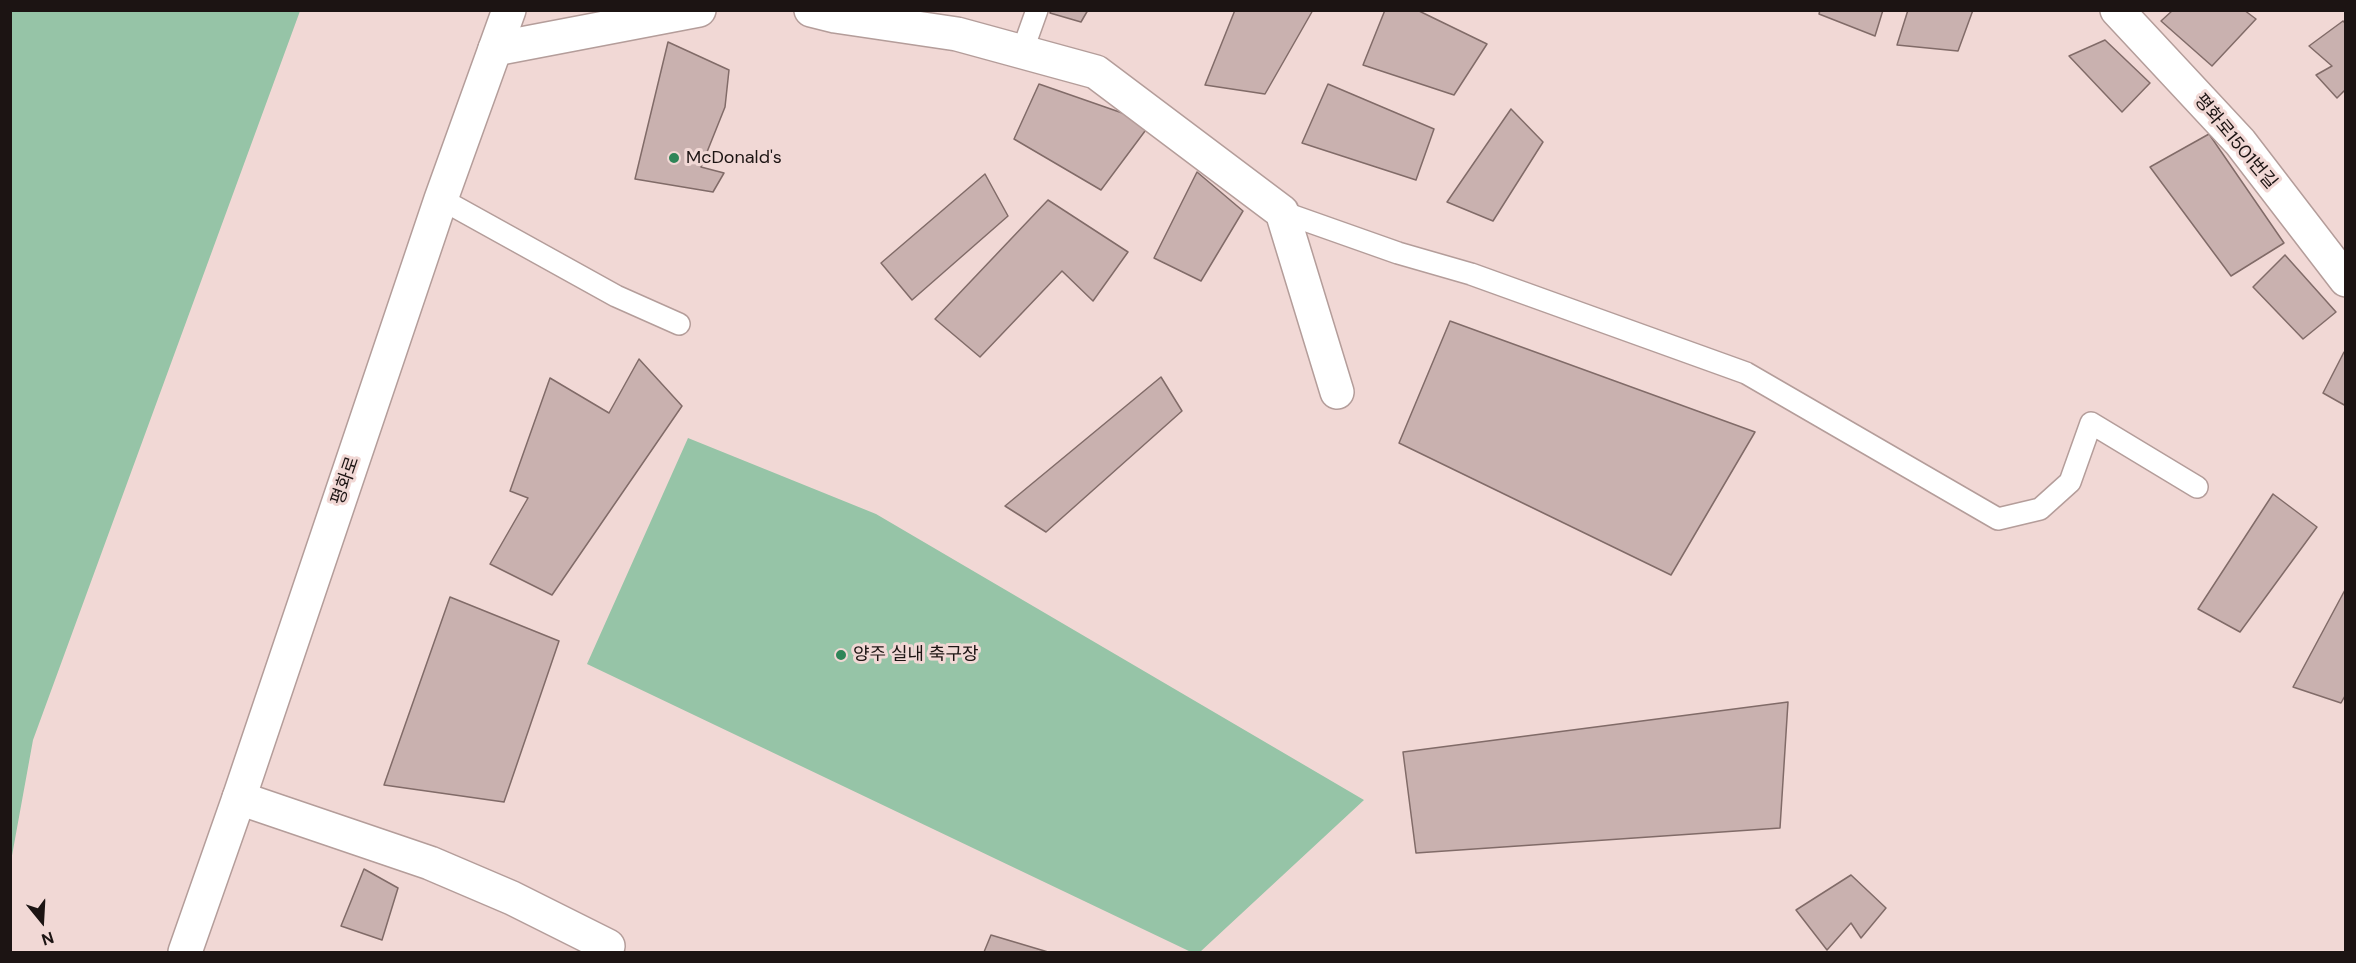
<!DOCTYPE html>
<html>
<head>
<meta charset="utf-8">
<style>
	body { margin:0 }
	#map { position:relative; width:2356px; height:963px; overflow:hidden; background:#f1d8d5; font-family:"DM Sans",sans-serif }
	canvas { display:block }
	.frame { position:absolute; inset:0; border:12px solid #1c1413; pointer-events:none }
	.north { position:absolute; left:12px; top:891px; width:60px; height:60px; -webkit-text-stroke:4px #f1d8d5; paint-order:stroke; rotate:162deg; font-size:16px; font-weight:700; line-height:24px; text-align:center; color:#1c1413 }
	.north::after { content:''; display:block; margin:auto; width:21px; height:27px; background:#1c1413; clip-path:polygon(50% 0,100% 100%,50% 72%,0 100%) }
</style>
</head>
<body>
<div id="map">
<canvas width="2356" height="963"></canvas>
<div class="frame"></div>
<div class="north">N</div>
</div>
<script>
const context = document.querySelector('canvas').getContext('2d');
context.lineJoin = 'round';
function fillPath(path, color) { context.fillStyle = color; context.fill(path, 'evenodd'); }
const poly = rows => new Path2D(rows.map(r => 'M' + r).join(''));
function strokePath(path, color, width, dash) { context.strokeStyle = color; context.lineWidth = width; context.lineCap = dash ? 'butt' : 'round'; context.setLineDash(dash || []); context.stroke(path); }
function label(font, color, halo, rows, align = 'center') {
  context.font = font + ' "DM Sans","Noto Sans KR",sans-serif'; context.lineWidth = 6; context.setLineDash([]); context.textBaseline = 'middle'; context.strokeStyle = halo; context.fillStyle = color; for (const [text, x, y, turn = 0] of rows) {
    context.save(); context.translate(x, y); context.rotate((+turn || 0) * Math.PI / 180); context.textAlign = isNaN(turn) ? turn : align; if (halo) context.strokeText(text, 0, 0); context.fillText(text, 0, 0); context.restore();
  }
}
const green = poly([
	[11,10,300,11,33,740,11,861],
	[688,438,876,514,1364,800,1200,952,1191,952,587,664]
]);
const building = poly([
	[1051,10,1088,10,1081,22,1050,13,1051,10],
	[1235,10,1313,10,1265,94,1205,85,1235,10],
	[1385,10,1417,10,1487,44,1454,95,1363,65,1385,10],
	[1820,10,1883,10,1875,36,1819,14,1820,10],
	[1908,10,1973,10,1958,51,1897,45,1908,10],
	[2173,10,2244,10,2256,19,2212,66,2161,21,2173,10],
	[2343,21,2346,24,2346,89,2337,98,2316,75,2332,66,2309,46,2343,21],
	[2105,40,2150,83,2122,112,2069,56,2105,40],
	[668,42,729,70,725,107,701,167,724,173,713,192,635,179,668,42],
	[1039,84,1151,123,1101,190,1014,139,1039,84],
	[1328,84,1434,129,1416,180,1302,143,1328,84],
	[1511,109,1543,142,1493,221,1447,202,1511,109],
	[2209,134,2284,243,2231,276,2150,167,2209,134],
	[1197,172,1243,211,1201,281,1154,258,1197,172],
	[985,174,1008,216,912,300,881,263,985,174],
	[1048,200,1128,252,1093,301,1062,271,980,357,935,319,1048,200],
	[2285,255,2336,312,2303,339,2253,287,2285,255],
	[1450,321,1755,432,1671,575,1399,443,1450,321],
	[2344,352,2346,353,2346,406,2323,393,2344,352],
	[639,359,682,406,552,595,490,564,528,498,510,491,550,378,609,413,639,359],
	[1161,377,1182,411,1046,532,1005,506,1161,377],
	[2273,494,2317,527,2240,632,2198,609,2273,494],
	[2346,588,2346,694,2341,703,2293,687,2346,588],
	[450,597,559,641,504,802,384,785,450,597],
	[1788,702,1780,828,1416,853,1403,752,1788,702],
	[364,869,398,888,382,940,341,926,364,869],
	[1851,875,1886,908,1861,938,1851,923,1827,950,1796,910,1851,875],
	[991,935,1048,952,984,952,991,935]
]);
const service = poly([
	[1022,52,1037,10],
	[441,199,616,296,679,324],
	[1282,212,1398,253,1471,274,1746,373,1998,519,2040,509,2070,482,2091,423,2197,487]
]);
const minor = poly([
	[811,10,835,16,957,34,1096,72,1282,212,1337,392],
	[2117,10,2240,142,2346,280],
	[495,49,699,10],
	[239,798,430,863,512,898,608,946,605,952]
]);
const secondary = poly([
	[185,952,239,798,441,199,509,10]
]);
const markers = [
	[674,158,6,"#2f8558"],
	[841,655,6,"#2f8558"]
];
const streetNames = [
	["평화로1501번길",2235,142,50],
	["평화로",346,481,-71]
];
const poiNames = [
	["McDonald's",686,158],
	["양주 실내 축구장",853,655]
];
fillPath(green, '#96c4a7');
fillPath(building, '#c9b1af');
strokePath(building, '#816b68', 1.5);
strokePath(service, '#b49d9a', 24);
strokePath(minor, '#b49d9a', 36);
strokePath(secondary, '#b49d9a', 36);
strokePath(service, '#fff', 21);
strokePath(minor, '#fff', 33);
strokePath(secondary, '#fff', 33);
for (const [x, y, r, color] of markers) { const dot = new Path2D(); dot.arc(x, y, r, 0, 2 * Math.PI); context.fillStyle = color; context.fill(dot); strokePath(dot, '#f1d8d5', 2); }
label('18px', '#1c1413', '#f1d8d5', streetNames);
label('18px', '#1c1413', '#f1d8d5', poiNames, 'left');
</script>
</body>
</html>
